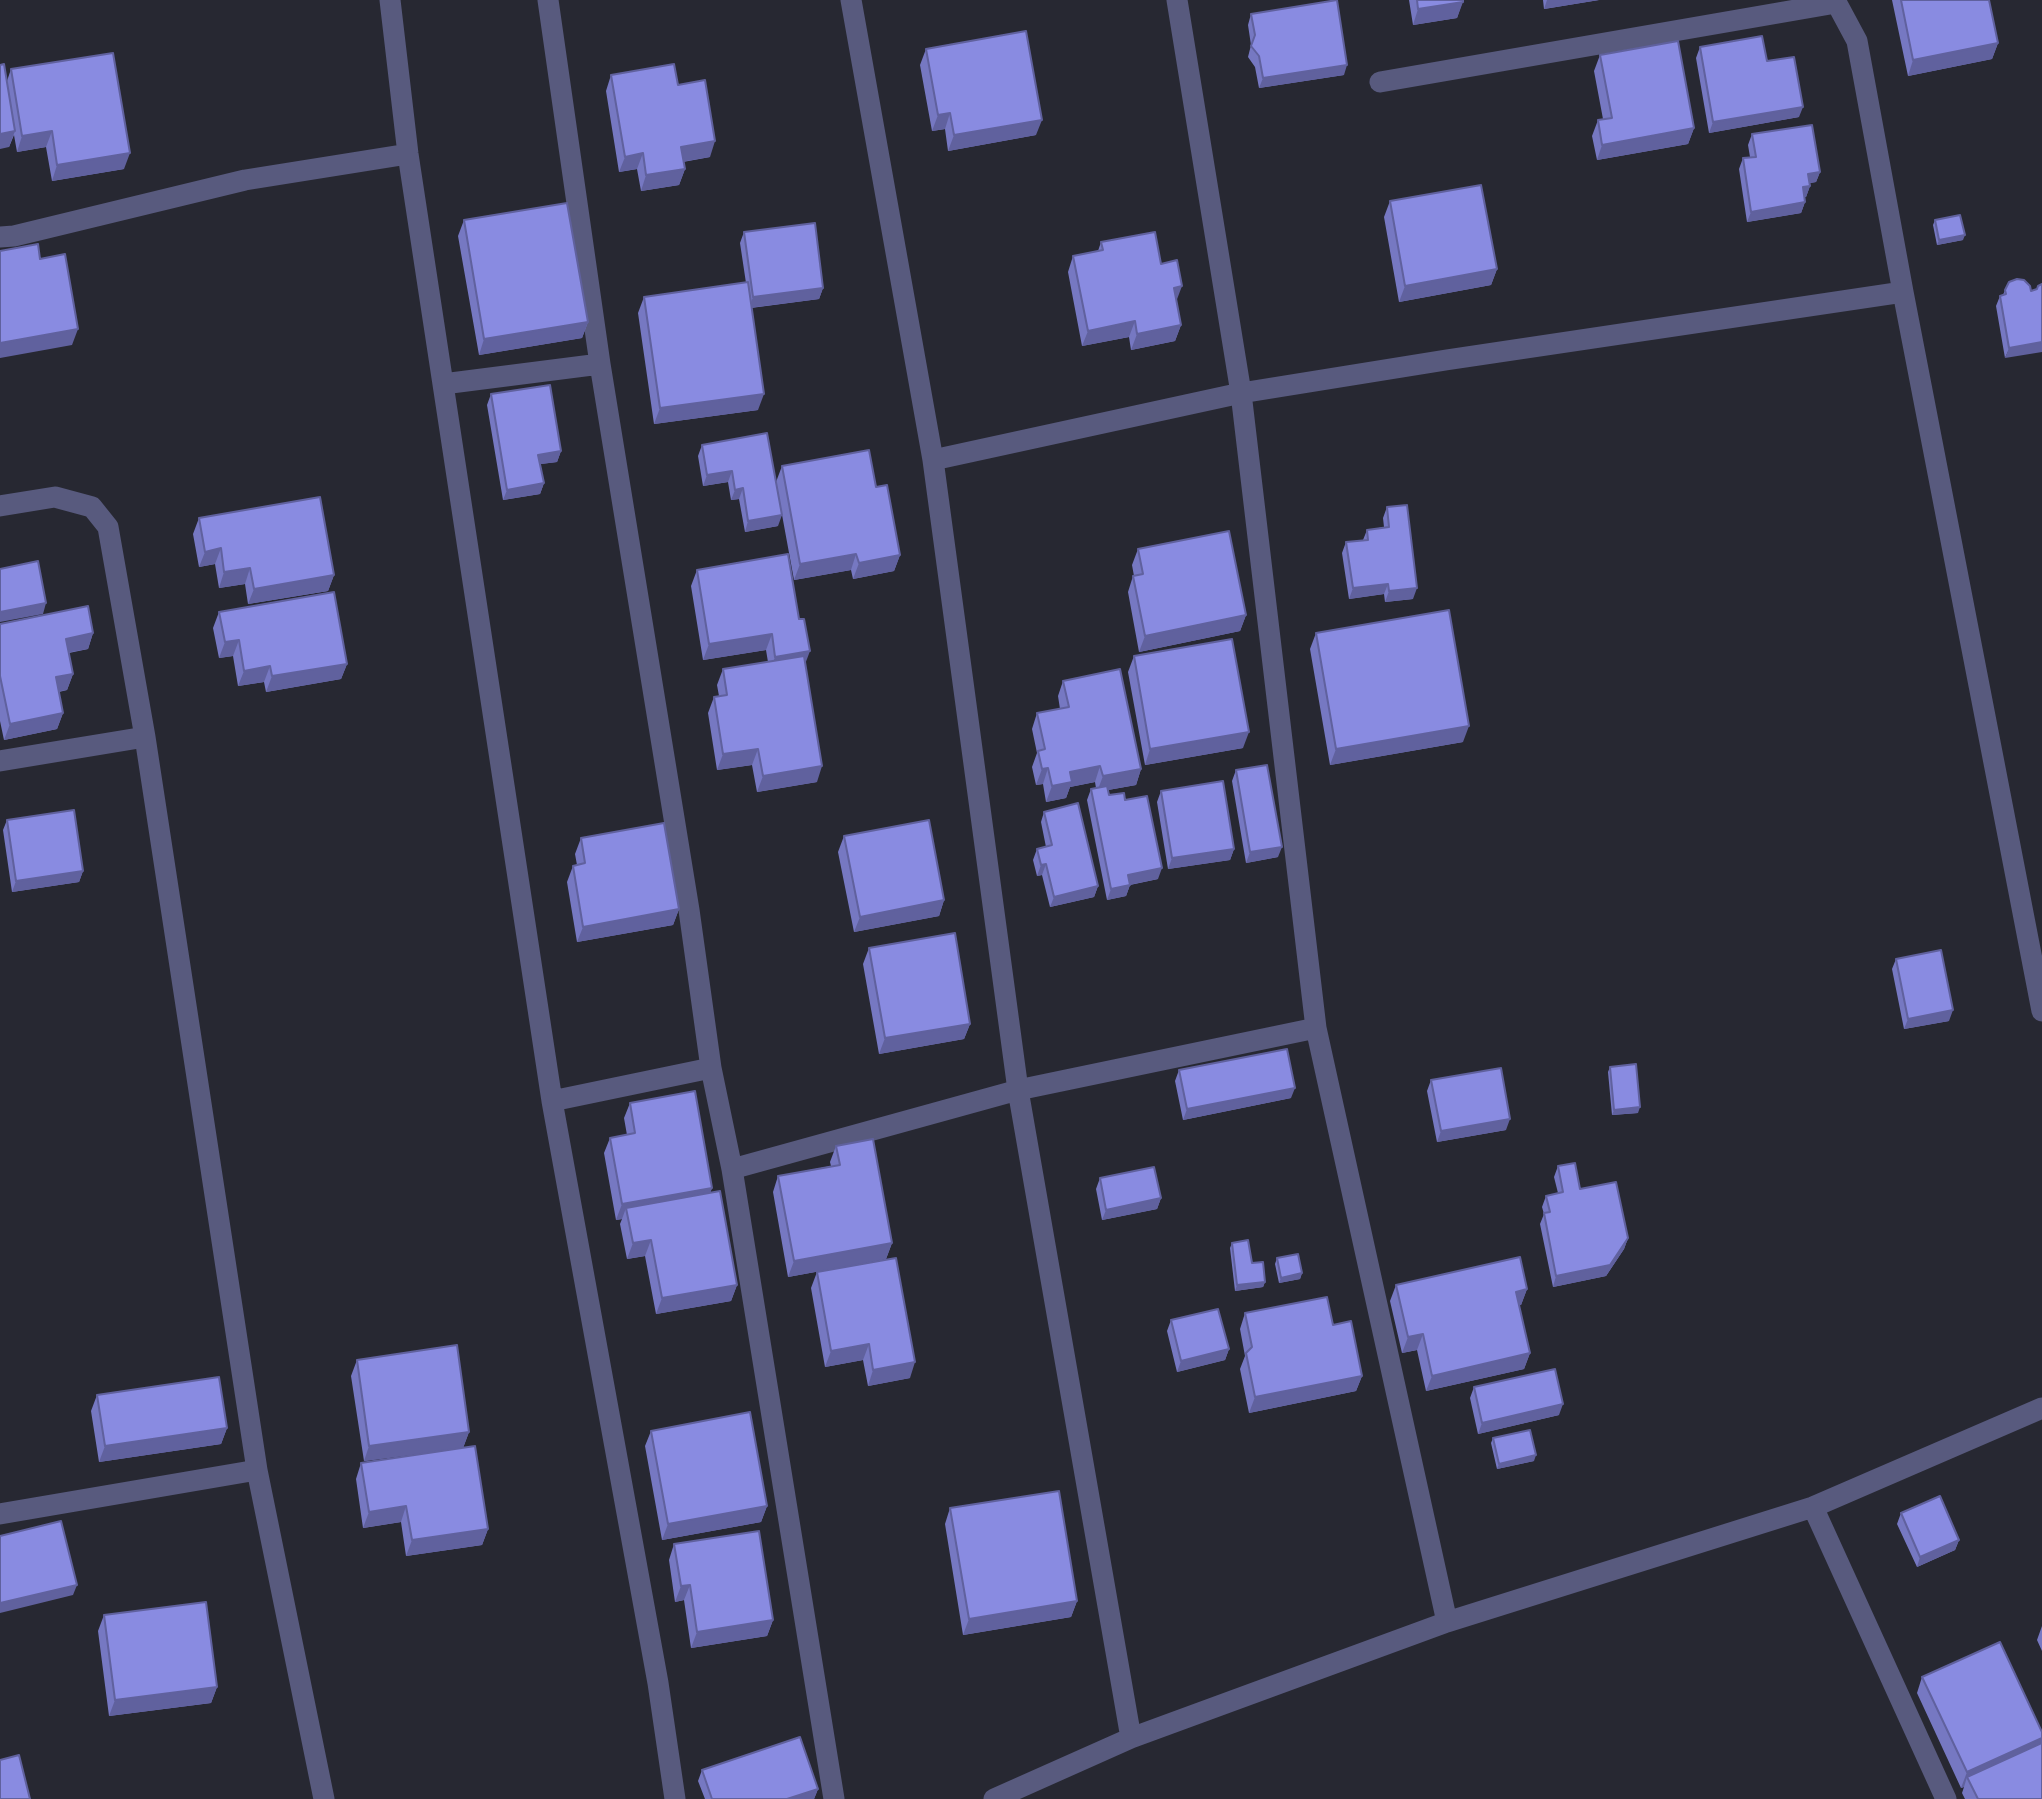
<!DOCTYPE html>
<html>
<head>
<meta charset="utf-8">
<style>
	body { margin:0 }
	canvas { display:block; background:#272832 }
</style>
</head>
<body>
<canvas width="2042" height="1799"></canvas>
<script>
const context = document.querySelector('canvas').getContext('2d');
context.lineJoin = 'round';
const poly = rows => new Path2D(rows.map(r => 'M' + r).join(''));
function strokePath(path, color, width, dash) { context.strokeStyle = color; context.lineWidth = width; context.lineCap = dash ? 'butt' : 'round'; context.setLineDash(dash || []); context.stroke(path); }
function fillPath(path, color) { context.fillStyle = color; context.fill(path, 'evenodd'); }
const minor = poly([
	[390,0,408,154,552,1101,658,1683,675,1799],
	[548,0,600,364,689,910,711,1068,732,1169,834,1799],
	[851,0,933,460,1018,1090,1131,1738],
	[1177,0,1241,393,1316,1028,1447,1622],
	[1835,0,1857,41,1903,292,2042,1011],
	[1380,82,1836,3],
	[0,237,14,236,245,180,408,154],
	[443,384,600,364],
	[933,460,1241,393,1446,360,1903,292],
	[0,506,55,497,92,507,108,527,145,737,257,1470,324,1799],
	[0,761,145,737],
	[552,1101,711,1068],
	[732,1169,1018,1090,1316,1028],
	[1813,1507,1946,1799],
	[0,1514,257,1470],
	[994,1799,1131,1738,1447,1622,1813,1507,2042,1408]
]);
const wall = poly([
	[1409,0,1463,0,1457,18,1413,25],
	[1543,0,1599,0,1544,9],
	[1892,0,1989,0,1998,43,1992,59,1908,76],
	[1251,14,1344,75,1259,88,1255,67,1248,57,1251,45,1248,25],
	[1700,47,1799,117,1709,133,1696,58],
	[926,49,1036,135,948,151,945,129,932,131,920,65],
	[1600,55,1694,128,1688,144,1597,160,1592,136,1598,120,1603,119,1594,71],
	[11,69,124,169,52,181,46,147,17,152,14,135,9,147,7,81],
	[611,75,678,85,710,157,683,162,685,169,679,185,641,191,637,169,619,172,606,91],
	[1752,134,1820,172,1816,182,1810,183,1810,186,1806,197,1804,197,1805,202,1801,213,1747,222,1739,169,1743,158,1750,157,1748,145],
	[1390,201,1497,269,1491,285,1399,302,1384,217],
	[464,220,588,322,582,338,479,355,458,236],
	[1935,220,1963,240,1937,245,1933,225],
	[744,232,823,288,819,299,751,308,758,410,654,424,638,313,644,297,746,283,740,243],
	[1101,242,1161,264,1181,325,1175,341,1131,350,1129,337,1082,346,1068,272,1073,256,1098,251],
	[2037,289,2005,358,1996,306,2000,296,2003,295,2005,290,2031,291],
	[491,394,561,451,557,462,540,464,544,483,540,494,503,500,487,405],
	[767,433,778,526,745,532,739,499,731,500,728,482,703,486,698,456,702,445],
	[782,466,876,487,900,555,894,571,853,579,851,570,794,580,776,482],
	[1387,507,1413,599,1385,602,1384,594,1349,599,1342,553,1346,542,1363,540,1367,530,1384,527,1383,518],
	[199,518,334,575,328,591,248,604,245,584,219,588,215,564,199,567,193,534],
	[1138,549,1246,615,1240,631,1139,652,1128,592,1133,576,1134,576,1132,565],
	[697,570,805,664,817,782,757,792,752,765,717,770,708,713,714,697,719,696,717,685,723,669,768,662,766,650,703,660,691,586],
	[219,612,347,664,341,679,266,692,264,682,238,686,233,656,219,658,213,628],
	[0,624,93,633,88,649,69,653,73,674,67,690,59,692,63,713,57,729,4,740,0,721],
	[1316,633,1463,742,1330,765,1310,649],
	[1134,656,1243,748,1145,765,1128,672],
	[1063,681,1141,769,1136,785,1108,790,1109,795,1125,800,1158,879,1130,885,1126,896,1107,900,1087,800,1091,789,1096,788,1095,782,1070,787,1066,798,1046,802,1043,784,1036,785,1032,767,1037,753,1032,729,1037,713,1060,709,1058,696],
	[1236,770,1278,857,1246,863,1232,781],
	[1161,791,1234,849,1230,860,1168,869,1157,802],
	[1044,812,1098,886,1094,897,1050,907,1042,875,1037,876,1033,860,1037,849,1046,847,1041,822],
	[7,820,83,871,79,882,12,892,3,830],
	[844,836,944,900,939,916,854,932,838,852],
	[581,838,679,909,673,925,577,942,567,882,573,866,577,865,575,854],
	[869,948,970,1024,964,1039,879,1054,863,964],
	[1896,959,1949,1021,1904,1029,1892,969],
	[1610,1067,1638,1113,1612,1115,1608,1072],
	[1179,1070,1291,1098,1183,1120,1175,1081],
	[1431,1080,1506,1130,1437,1142,1427,1091],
	[630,1103,712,1188,710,1193,737,1285,731,1301,656,1314,645,1256,627,1259,620,1224,622,1219,616,1220,604,1153,610,1138,627,1135,624,1118],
	[836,1146,892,1243,886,1259,788,1277,773,1192,778,1176,831,1166,830,1162],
	[1558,1166,1628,1238,1624,1249,1606,1276,1553,1287,1540,1224,1544,1214,1542,1207,1546,1196,1558,1193,1554,1177],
	[1100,1178,1161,1198,1157,1209,1102,1220,1096,1189],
	[1232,1243,1252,1263,1265,1282,1263,1287,1235,1291,1230,1248],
	[1277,1258,1302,1273,1300,1279,1279,1283,1275,1264],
	[817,1272,910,1378,868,1386,863,1360,825,1367,811,1288],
	[1396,1285,1527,1289,1521,1305,1519,1305,1530,1353,1524,1369,1426,1391,1417,1350,1402,1353,1390,1301],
	[1245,1313,1333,1325,1362,1376,1356,1391,1249,1413,1240,1369,1245,1356,1240,1329],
	[1171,1320,1229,1349,1225,1360,1177,1372,1167,1331],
	[357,1360,469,1432,463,1448,364,1461,351,1376],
	[1474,1387,1559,1415,1478,1434,1470,1398],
	[97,1395,227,1428,221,1444,99,1462,91,1411],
	[651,1431,767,1506,761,1522,662,1540,645,1446],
	[1493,1438,1534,1461,1497,1469,1491,1443],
	[361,1463,488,1529,482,1545,406,1556,401,1522,363,1528,356,1479],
	[950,1508,1077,1601,1071,1617,963,1635,945,1524],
	[1901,1513,1959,1540,1955,1550,1917,1567,1897,1524],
	[674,1544,773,1620,767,1636,691,1648,684,1600,675,1602,669,1560],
	[104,1615,217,1687,211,1703,109,1716,98,1631],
	[2042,1626,2042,1651,2037,1640],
	[1922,1677,2042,1799,1965,1799,1962,1793,1964,1787,1961,1788,1917,1693],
	[702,1770,818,1789,814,1799,705,1799,698,1781]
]);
const shadedWall = poly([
	[1547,0,1599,0,1544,9],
	[1463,2,1457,18,1413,25,1418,9],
	[1998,43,1992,59,1908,76,1913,60],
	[1347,65,1344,75,1259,88,1263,78],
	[1803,107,1799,117,1709,133,1713,122],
	[950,113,945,129,932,131,938,115],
	[1042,120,1036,135,948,151,954,135],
	[1694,128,1688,144,1597,160,1602,145],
	[15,131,9,147,0,149,0,134],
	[52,131,46,147,17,152,22,136],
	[715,141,710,157,675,163,681,147],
	[130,153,124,169,52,181,57,165],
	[643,153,637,169,619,172,625,157],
	[685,169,679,185,641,191,646,175],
	[1820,172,1816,182,1804,184,1808,174],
	[1810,186,1806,197,1799,198,1803,187],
	[1805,202,1801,213,1747,222,1751,212],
	[1965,235,1963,240,1937,245,1939,240],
	[1497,269,1491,285,1399,302,1405,286],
	[1182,286,1176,302,1174,288],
	[823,288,819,299,749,308,753,297],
	[1135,321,1129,337,1082,346,1088,331],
	[588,322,582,338,479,355,484,339],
	[1181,325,1175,341,1131,350,1137,334],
	[78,329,72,345,0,358,0,343],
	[2042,342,2042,352,2005,358,2009,348],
	[764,394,758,410,654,424,660,408],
	[561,451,557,462,534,465,538,455],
	[732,471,728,482,703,486,707,475],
	[544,483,540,494,503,500,507,490],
	[743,488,739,499,731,500,735,490],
	[782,515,778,526,745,532,748,521],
	[221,548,215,564,199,567,205,552],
	[856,554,851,570,794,580,800,564],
	[900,555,894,571,853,579,859,563],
	[250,568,245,584,219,588,224,572],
	[334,575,328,591,248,604,254,589],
	[1388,584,1384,594,1349,599,1353,588],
	[1417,588,1413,599,1385,602,1389,591],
	[46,603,43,614,0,622,0,612],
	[1246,615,1240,631,1139,652,1145,636],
	[93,633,88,649,60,654,66,639],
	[772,634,766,650,703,660,709,644],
	[239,640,233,656,219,658,225,642],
	[810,651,804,667,769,673,775,657],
	[347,664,341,679,266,692,272,676],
	[270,666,264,682,238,686,244,671],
	[73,674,67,690,50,693,56,677],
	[63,713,57,729,4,740,10,724],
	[1469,726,1463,742,1330,765,1336,749],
	[1249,732,1243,748,1145,765,1150,749],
	[758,749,752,765,717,770,723,754],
	[822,766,817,782,757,792,763,776],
	[1100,766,1095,782,1070,787,1066,798,1046,802,1052,786,1070,772],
	[1048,768,1043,784,1036,785,1042,769],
	[1141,769,1136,785,1097,792,1103,776],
	[1282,847,1278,857,1246,863,1250,852],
	[1234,849,1230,860,1168,869,1172,858],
	[1046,864,1042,875,1037,876,1041,865],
	[1162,868,1158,879,1124,886,1128,875],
	[83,871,79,882,12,892,16,881],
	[1130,885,1126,896,1107,900,1111,889],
	[1098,886,1094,897,1050,907,1054,897],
	[944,900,939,916,854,932,860,917],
	[679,909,673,925,577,942,583,927],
	[1953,1010,1949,1021,1904,1029,1908,1019],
	[970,1024,964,1039,879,1054,885,1038],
	[1295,1088,1291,1098,1183,1120,1187,1109],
	[1640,1107,1638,1113,1612,1115,1614,1110],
	[1510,1119,1506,1130,1437,1142,1441,1131],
	[712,1188,706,1204,626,1208,622,1219,616,1220,622,1204],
	[1161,1198,1157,1209,1102,1220,1106,1210],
	[1628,1238,1624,1249,1606,1276,1553,1287,1556,1276],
	[651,1240,645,1256,627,1259,633,1243],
	[892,1243,886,1259,788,1277,794,1261],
	[1302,1273,1300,1279,1279,1283,1281,1278],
	[1265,1282,1263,1287,1235,1291,1237,1285],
	[737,1285,731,1301,656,1314,662,1298],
	[1527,1289,1521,1305,1510,1307,1516,1292],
	[1423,1334,1417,1350,1402,1353,1408,1337],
	[869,1344,863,1360,825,1367,831,1351],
	[1229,1349,1225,1360,1177,1372,1181,1361],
	[1530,1353,1524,1369,1426,1391,1432,1376],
	[915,1362,910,1378,868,1386,873,1370],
	[1362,1376,1356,1391,1249,1413,1255,1397],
	[1563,1404,1559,1415,1478,1434,1482,1423],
	[227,1428,221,1444,99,1462,105,1446],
	[469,1432,463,1448,364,1461,369,1446],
	[1536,1455,1534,1461,1497,1469,1499,1464],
	[406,1506,401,1522,363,1528,369,1512],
	[767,1506,761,1522,662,1540,668,1524],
	[488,1529,482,1545,406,1556,412,1540],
	[1959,1540,1955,1550,1917,1567,1920,1557],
	[77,1585,73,1595,0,1613,0,1603],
	[690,1585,684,1600,675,1602,681,1586],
	[1077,1601,1071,1617,963,1635,969,1619],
	[773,1620,767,1636,691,1648,697,1632],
	[217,1687,211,1703,109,1716,115,1700],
	[2042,1738,2042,1743,1967,1777,1964,1787,1961,1788,1967,1772],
	[818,1789,814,1799,787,1799]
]);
const building = poly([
	[1337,0,1347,65,1263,78,1259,56,1251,46,1255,35,1251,14,1337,0],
	[1417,0,1463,0,1463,2,1418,9,1417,0],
	[1901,0,1989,0,1998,43,1913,60,1901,0],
	[1026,31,1042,120,954,135,950,113,938,115,926,49,1026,31],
	[1762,36,1767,61,1794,57,1803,107,1713,122,1700,47,1762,36],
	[1678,41,1694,128,1602,145,1598,120,1612,118,1600,55,1678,41],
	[113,53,130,153,57,165,52,131,22,136,11,69,113,53],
	[4,64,15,131,0,134,0,65,4,64],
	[674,64,678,85,705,80,715,141,681,147,685,169,646,175,643,153,625,157,611,75,674,64],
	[1812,125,1820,172,1808,174,1810,186,1803,187,1805,202,1751,212,1743,158,1756,157,1752,134,1812,125],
	[1481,185,1497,269,1405,286,1390,201,1481,185],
	[567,203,588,322,484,339,464,220,567,203],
	[1960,215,1965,235,1939,240,1935,220,1960,215],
	[815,223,823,288,753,297,744,232,815,223],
	[1155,232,1161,264,1177,260,1182,286,1174,288,1181,325,1137,334,1135,321,1088,331,1073,256,1103,250,1101,242,1155,232],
	[38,244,40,259,65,254,78,329,0,343,0,251,38,244],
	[2017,279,2024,280,2030,286,2031,291,2037,289,2038,286,2042,284,2042,342,2009,348,2000,296,2006,294,2005,290,2009,282,2017,279],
	[748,282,764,394,660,408,644,297,748,282],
	[550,385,561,451,538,455,544,483,507,490,491,394,550,385],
	[767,433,782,515,748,521,743,488,735,490,732,471,707,475,702,445,767,433],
	[869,450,876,487,887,485,900,555,859,563,856,554,800,564,782,466,869,450],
	[320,497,334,575,254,589,250,568,224,572,221,548,205,552,199,518,320,497],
	[1407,505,1417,588,1389,591,1388,584,1353,588,1346,542,1368,540,1367,530,1389,527,1387,507,1407,505],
	[1229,531,1246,615,1145,636,1133,576,1143,574,1138,549,1229,531],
	[788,554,799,619,804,619,810,651,775,657,772,634,709,644,697,570,788,554],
	[38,561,46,603,0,612,0,569,38,561],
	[334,592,347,664,272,676,270,666,244,671,239,640,225,642,219,612,334,592],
	[88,606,93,633,66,639,73,674,56,677,63,713,10,724,0,676,0,624,88,606],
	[1449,610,1469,726,1336,749,1316,633,1449,610],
	[1232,639,1249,732,1150,749,1134,656,1232,639],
	[804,656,822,766,763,776,758,749,723,754,714,697,727,695,723,669,804,656],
	[1120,669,1141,769,1103,776,1100,766,1070,772,1072,782,1052,786,1048,768,1042,769,1038,751,1045,749,1037,713,1069,707,1063,681,1120,669],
	[1267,765,1282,847,1250,852,1236,770,1267,765],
	[1223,781,1234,849,1172,858,1161,791,1223,781],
	[1107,786,1109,795,1124,793,1125,800,1147,796,1162,868,1128,875,1130,885,1111,889,1091,789,1107,786],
	[1078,803,1098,886,1054,897,1046,864,1041,865,1037,849,1052,845,1044,812,1078,803],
	[74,810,83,871,16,881,7,820,74,810],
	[929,820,944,900,860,917,844,836,929,820],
	[664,823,679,909,583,927,573,866,585,863,581,838,664,823],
	[955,933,970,1024,885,1038,869,948,955,933],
	[1941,950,1953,1010,1908,1019,1896,959,1941,950],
	[1287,1049,1295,1088,1187,1109,1179,1070,1287,1049],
	[1636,1064,1640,1107,1614,1110,1610,1067,1636,1064],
	[1501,1068,1510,1119,1441,1131,1431,1080,1501,1068],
	[695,1091,712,1188,622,1204,610,1138,635,1133,630,1103,695,1091],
	[873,1139,892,1243,794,1261,778,1176,840,1165,836,1146,873,1139],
	[1575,1163,1580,1189,1616,1182,1628,1238,1610,1265,1556,1276,1544,1213,1550,1212,1546,1196,1563,1192,1558,1166,1575,1163],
	[1154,1167,1161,1198,1106,1210,1100,1178,1154,1167],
	[720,1191,737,1285,662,1298,651,1240,633,1243,626,1208,720,1191],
	[1248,1240,1252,1263,1263,1262,1265,1282,1237,1285,1232,1243,1248,1240],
	[1298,1254,1302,1273,1281,1278,1277,1258,1298,1254],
	[1520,1257,1527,1289,1516,1292,1530,1353,1432,1376,1423,1334,1408,1337,1396,1285,1520,1257],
	[896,1258,915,1362,873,1370,869,1344,831,1351,817,1272,896,1258],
	[1327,1297,1333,1325,1351,1321,1362,1376,1255,1397,1246,1353,1252,1347,1245,1313,1327,1297],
	[1218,1309,1229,1349,1181,1361,1171,1320,1218,1309],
	[457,1345,469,1432,369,1446,357,1360,457,1345],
	[1555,1369,1563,1404,1482,1423,1474,1387,1555,1369],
	[219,1377,227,1428,105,1446,97,1395,219,1377],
	[750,1412,767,1506,668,1524,651,1431,750,1412],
	[1530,1430,1536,1455,1499,1464,1493,1438,1530,1430],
	[475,1446,488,1529,412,1540,406,1506,369,1512,361,1463,475,1446],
	[1059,1491,1077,1601,969,1619,950,1508,1059,1491],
	[1940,1496,1959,1540,1920,1557,1901,1513,1940,1496],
	[61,1521,77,1585,0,1603,0,1536,61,1521],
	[759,1531,773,1620,697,1632,690,1585,681,1586,674,1544,759,1531],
	[206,1602,217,1687,115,1700,104,1615,206,1602],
	[2000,1642,2042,1732,2042,1738,1967,1772,1922,1677,2000,1642],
	[800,1737,818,1789,787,1799,712,1799,702,1770,800,1737],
	[2042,1743,2042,1799,1978,1799,1967,1777,2042,1743],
	[19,1755,30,1799,0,1799,0,1760,19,1755]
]);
strokePath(minor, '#585a7e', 21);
fillPath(wall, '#7678c2');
fillPath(shadedWall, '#60619e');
fillPath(building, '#898be1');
strokePath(building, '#60619e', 2);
</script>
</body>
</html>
